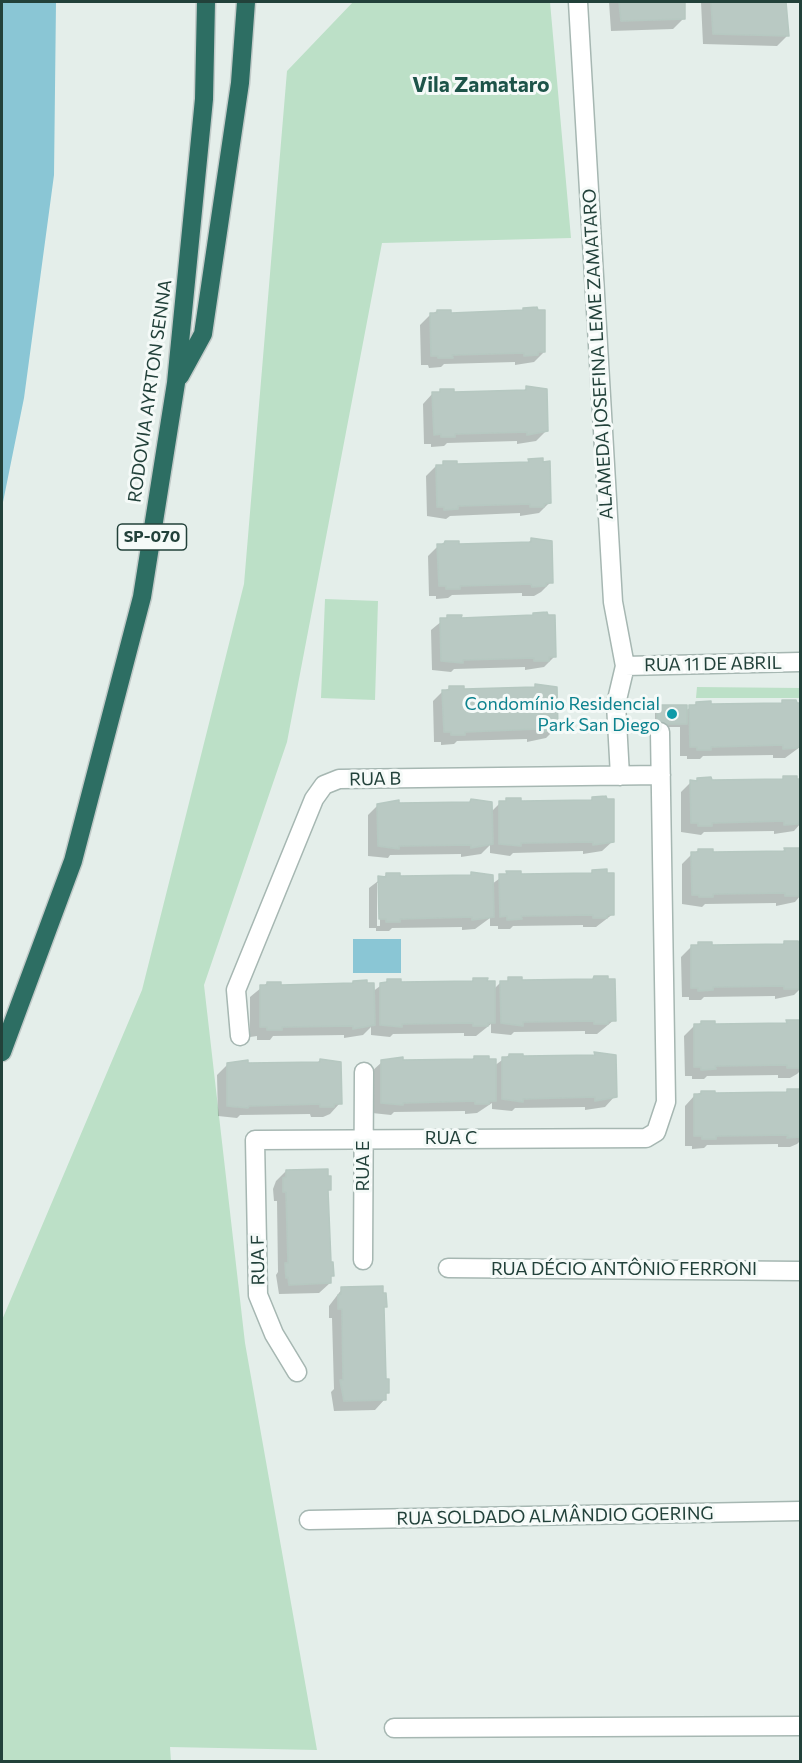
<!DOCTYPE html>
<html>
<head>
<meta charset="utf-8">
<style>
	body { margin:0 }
	#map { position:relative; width:802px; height:1763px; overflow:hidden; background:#e4eeea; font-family:Commissioner,sans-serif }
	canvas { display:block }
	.frame { position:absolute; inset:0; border:3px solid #22413a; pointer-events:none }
</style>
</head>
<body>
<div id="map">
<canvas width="802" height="1763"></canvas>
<div class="frame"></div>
</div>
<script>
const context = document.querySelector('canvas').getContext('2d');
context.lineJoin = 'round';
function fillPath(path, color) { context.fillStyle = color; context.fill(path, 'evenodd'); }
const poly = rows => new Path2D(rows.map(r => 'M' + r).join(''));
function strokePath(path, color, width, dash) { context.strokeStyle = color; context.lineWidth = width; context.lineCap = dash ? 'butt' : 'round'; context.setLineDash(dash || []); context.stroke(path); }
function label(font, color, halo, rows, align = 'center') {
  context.font = font + ' Commissioner,sans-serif'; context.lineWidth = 6; context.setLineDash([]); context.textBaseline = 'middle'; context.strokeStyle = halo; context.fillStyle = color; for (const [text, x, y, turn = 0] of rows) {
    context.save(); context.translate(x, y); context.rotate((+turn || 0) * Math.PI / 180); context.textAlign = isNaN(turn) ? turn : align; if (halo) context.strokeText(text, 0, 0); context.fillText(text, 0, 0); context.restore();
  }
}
const green = poly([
	[353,2,550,2,571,238,382,243,287,742,204,985,245,1343,317,1750,170,1747,171,1761,2,1761,2,1320,142,990,244,584,287,71],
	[325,599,378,601,375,700,321,698],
	[697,687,800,688,800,698,696,698]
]);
const water = poly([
	[2,2,56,2,54,175,24,398,2,507],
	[353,939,401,939,401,973,353,973]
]);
const shadow = poly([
	[609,2,683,2,683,19,673,29,611,31],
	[701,2,785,2,787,36,777,46,703,44],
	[524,309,544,352,534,362,515,365,515,362,444,364,441,367,429,368,428,365,421,365,420,325,430,315,437,311,450,314,521,312],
	[539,387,547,430,536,441,517,444,517,441,447,443,444,446,431,447,431,444,424,444,423,404,433,393,523,391,527,388],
	[529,460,549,503,539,513,520,516,520,513,450,516,446,519,427,516,426,476,436,466,456,463,456,466,526,464],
	[543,539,551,582,541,592,534,596,522,596,522,593,452,595,448,598,436,599,436,596,429,596,428,556,438,546,445,542,458,545,528,543,531,540],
	[448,616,460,619,554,657,544,667,525,670,525,667,454,669,451,672,432,670,431,630],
	[548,685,556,728,546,738,527,742,527,739,457,741,454,744,441,745,441,742,434,742,433,701,443,691,450,688,463,691,533,688],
	[783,702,800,704,800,747,785,758,773,758,773,755,703,756,700,759,687,759,687,756,680,756,680,727,655,727,655,709,658,706,685,711,697,703,709,706,780,705],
	[784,778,800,780,800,824,794,831,774,834,774,831,704,832,701,835,681,832,681,792,691,782,710,779,710,782,781,780],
	[593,798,613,841,602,851,583,854,583,851,513,853,510,856,490,853,490,845,481,854,461,857,461,854,390,855,388,858,368,856,368,815,378,805,491,812,500,803,590,801],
	[785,849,800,851,800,896,795,902,776,906,776,903,705,904,702,907,682,904,682,864,692,854,699,850,712,854,782,852],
	[593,871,613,914,596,927,583,927,583,925,513,926,510,929,498,929,498,926,490,926,490,918,475,929,462,930,462,927,392,928,389,931,376,931,376,928,369,928,369,888,386,875,399,878,469,876,484,873,492,884,507,873,519,876,590,874],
	[377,883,380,883,380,926,377,926],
	[784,943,800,945,800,989,794,995,775,999,775,996,704,997,701,1000,689,1000,689,997,682,997,681,957,691,947,782,945],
	[594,978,614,1020,597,1034,585,1034,585,1031,514,1032,511,1035,491,1033,491,1024,476,1036,464,1036,464,1033,393,1034,390,1037,371,1035,371,1027,363,1035,344,1038,344,1035,273,1036,270,1040,257,1040,257,1036,250,1037,250,997,267,983,279,986,351,985,353,982,372,992,387,981,400,984,470,983,474,979,486,982,493,990,501,982,520,979,520,982,591,981],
	[787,1022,800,1024,800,1071,797,1074,790,1078,778,1078,778,1075,707,1076,704,1079,692,1079,692,1076,685,1076,684,1036,694,1026,701,1023,713,1026,784,1024],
	[607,1053,615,1096,605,1107,585,1110,585,1107,515,1108,512,1111,492,1109,492,1103,477,1113,465,1114,465,1111,394,1112,391,1115,372,1113,371,1072,382,1062,471,1060,475,1057,494,1066,509,1055,521,1058,592,1057,595,1054],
	[320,1060,340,1103,330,1114,323,1117,311,1117,310,1114,240,1115,237,1118,218,1116,217,1075,227,1065,317,1063],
	[787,1091,800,1094,800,1141,797,1144,790,1147,778,1147,778,1144,707,1145,704,1148,692,1149,692,1146,685,1146,685,1106,695,1095,702,1092,714,1095,784,1094],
	[286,1171,330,1189,327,1192,330,1283,319,1293,279,1294,276,1275,278,1272,277,1201,274,1201,273,1189,276,1181],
	[342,1289,385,1307,382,1310,385,1399,375,1410,334,1411,331,1392,334,1389,332,1318,329,1318,329,1306]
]);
const building = poly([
	[619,2,685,2,685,19,621,21,619,2],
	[711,2,786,2,789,36,713,34,711,2],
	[537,307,538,310,545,310,545,352,538,352,538,355,524,356,524,353,452,355,453,358,438,358,438,356,431,356,430,313,437,313,437,310,451,310,451,313,523,310,523,308,537,307],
	[526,386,547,389,548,431,527,435,527,432,455,434,455,437,441,437,441,434,434,435,432,392,440,392,440,389,454,389,454,392,526,390,526,386],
	[543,458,543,462,550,461,551,503,544,504,544,507,530,507,530,504,458,506,458,509,444,510,444,507,437,507,436,465,443,465,443,461,457,461,457,464,529,462,528,459,543,458],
	[531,538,552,541,553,583,546,583,546,586,532,587,531,584,460,586,460,589,446,589,446,586,439,586,437,544,444,544,445,541,459,541,459,544,531,542,531,538],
	[547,612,548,615,555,615,556,657,549,657,549,661,534,661,534,658,463,660,463,663,441,661,440,618,447,618,447,615,462,615,461,618,533,615,533,613,547,612],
	[535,684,557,687,558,729,537,733,537,729,465,732,465,735,451,735,451,732,444,732,442,690,449,690,449,686,464,686,464,689,535,687,535,684],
	[782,700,796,700,797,703,800,703,800,745,797,748,783,749,783,745,711,747,711,750,697,750,697,747,690,747,689,705,696,705,696,702,711,701,711,704,782,703,782,700],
	[657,705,687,705,687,724,657,724,657,705],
	[783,776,797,776,797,779,800,779,800,821,798,824,784,825,784,821,712,823,712,826,698,826,698,823,691,823,690,780,697,781,697,778,711,777,712,780,783,779,783,776],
	[606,796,607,799,614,799,614,842,593,845,593,842,521,843,521,846,499,844,499,801,506,801,506,798,521,798,521,801,592,800,592,797,606,796],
	[471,799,492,802,493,844,471,848,471,845,399,846,399,849,378,846,377,804,399,800,399,803,470,802,471,799],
	[784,848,799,848,800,851,799,896,785,896,785,893,713,894,713,897,699,897,699,895,692,895,691,852,698,852,698,849,713,849,713,852,785,851,784,848],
	[607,869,607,873,614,873,614,915,607,915,607,918,593,918,593,915,521,916,522,919,507,920,507,916,500,917,499,874,507,874,506,871,521,871,521,874,592,873,592,870,607,869],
	[471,872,493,875,494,917,472,920,472,917,400,919,400,922,386,922,386,919,379,919,378,876,386,877,386,873,400,873,400,876,471,875,471,872],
	[784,941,798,941,800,944,799,989,784,989,784,986,713,987,713,990,698,991,698,988,691,988,691,945,698,945,698,942,712,942,712,945,784,944,784,941],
	[594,976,608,976,608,979,615,979,616,1021,608,1021,608,1024,594,1024,594,1021,523,1022,523,1026,501,1023,500,981,508,981,508,977,522,977,522,980,593,979,594,976],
	[473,978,488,978,487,981,495,981,495,1023,488,1023,488,1026,473,1026,473,1023,402,1024,402,1027,380,1025,380,983,387,982,387,979,401,979,401,982,473,981,473,978],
	[367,980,367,983,374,983,375,1025,353,1029,353,1026,282,1027,282,1030,267,1030,267,1027,260,1027,260,985,267,985,267,982,281,982,281,985,353,983,353,981,367,980],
	[786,1020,800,1020,800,1068,787,1068,787,1065,715,1066,716,1069,701,1070,701,1067,694,1067,694,1024,701,1024,701,1021,715,1021,715,1024,787,1023,786,1020],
	[594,1052,616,1055,617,1097,595,1101,595,1097,523,1099,523,1102,502,1099,502,1057,509,1057,509,1054,523,1054,523,1056,595,1055,594,1052],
	[474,1056,489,1056,489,1059,496,1059,496,1101,489,1101,489,1104,475,1104,475,1101,403,1103,403,1105,381,1103,381,1060,403,1057,403,1060,474,1059,474,1056],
	[320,1059,341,1062,342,1104,334,1104,334,1107,320,1107,320,1104,249,1106,248,1108,227,1106,227,1063,248,1060,248,1063,320,1062,320,1059],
	[787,1089,800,1089,800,1137,787,1138,788,1135,716,1136,716,1139,702,1139,702,1136,694,1136,694,1094,701,1094,701,1091,715,1091,715,1093,787,1092,787,1089],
	[328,1169,328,1176,331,1176,331,1190,328,1190,331,1262,333,1262,334,1276,331,1276,331,1283,289,1285,288,1277,286,1278,285,1263,288,1263,286,1192,283,1192,283,1178,286,1177,286,1170,328,1169],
	[383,1286,383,1293,386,1293,387,1307,384,1307,386,1379,389,1379,389,1393,386,1393,386,1400,344,1401,340,1380,343,1380,342,1309,338,1309,338,1295,341,1294,341,1287,383,1286]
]);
const minor = poly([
	[578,2,613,602,625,666,616,704,620,776],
	[625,666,800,662],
	[240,1036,236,990,314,799,324,785,339,779,661,775],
	[363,1260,364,1072],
	[448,1268,800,1271],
	[297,1372,274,1334,258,1295,255,1140,646,1138,656,1132,666,1102,660,732],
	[309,1520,800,1511],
	[394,1728,800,1726]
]);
const highway = poly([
	[180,376,203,334,240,83,246,2],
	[2,1052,73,861,142,597,176,383,204,99,206,2]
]);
const markers = [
	[672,714,6,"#0f9aa8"]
];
const shields = [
	[152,537,69]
];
const shieldNames = [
	["SP-070",152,537]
];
const streetNames = [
	["ALAMEDA JOSEFINA LEME ZAMATARO",598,354,-93],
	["RODOVIA AYRTON SENNA",150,391,-82],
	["RUA 11 DE ABRIL",713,664,-1],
	["RUA B",375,779,-1],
	["RUA C",451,1138],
	["RUA E",363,1166,-90],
	["RUA F",258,1260,-91],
	["RUA DÉCIO ANTÔNIO FERRONI",624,1269],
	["RUA SOLDADO ALMÂNDIO GOERING",555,1516,-1]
];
const cultureNames = [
	["Condomínio Residencial",660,704],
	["Park San Diego",660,725]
];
const quarterNames = [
	["Vila Zamataro",481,85]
];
fillPath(green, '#bce0c7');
fillPath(water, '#8ac6d5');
fillPath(shadow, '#0003');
fillPath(building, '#b9c9c3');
strokePath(building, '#b6c8c1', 1.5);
strokePath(minor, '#a6b7b2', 21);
strokePath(highway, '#c1cac8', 21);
strokePath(minor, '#fff', 18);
strokePath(highway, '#2d6e63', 18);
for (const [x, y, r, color] of markers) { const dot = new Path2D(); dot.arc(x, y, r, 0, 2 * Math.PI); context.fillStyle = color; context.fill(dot); strokePath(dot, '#f5faf8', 2); }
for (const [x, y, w] of shields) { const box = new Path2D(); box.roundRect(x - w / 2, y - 13, w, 26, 4.5); context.fillStyle = '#f5faf8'; context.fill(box); strokePath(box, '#22413a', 1.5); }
label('bold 16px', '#22413a', null, shieldNames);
label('18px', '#22413a', '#f5faf8', streetNames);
label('18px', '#0d838f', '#f5faf8', cultureNames, 'right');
label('bold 21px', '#1d5449', '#f5faf8', quarterNames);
</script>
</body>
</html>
